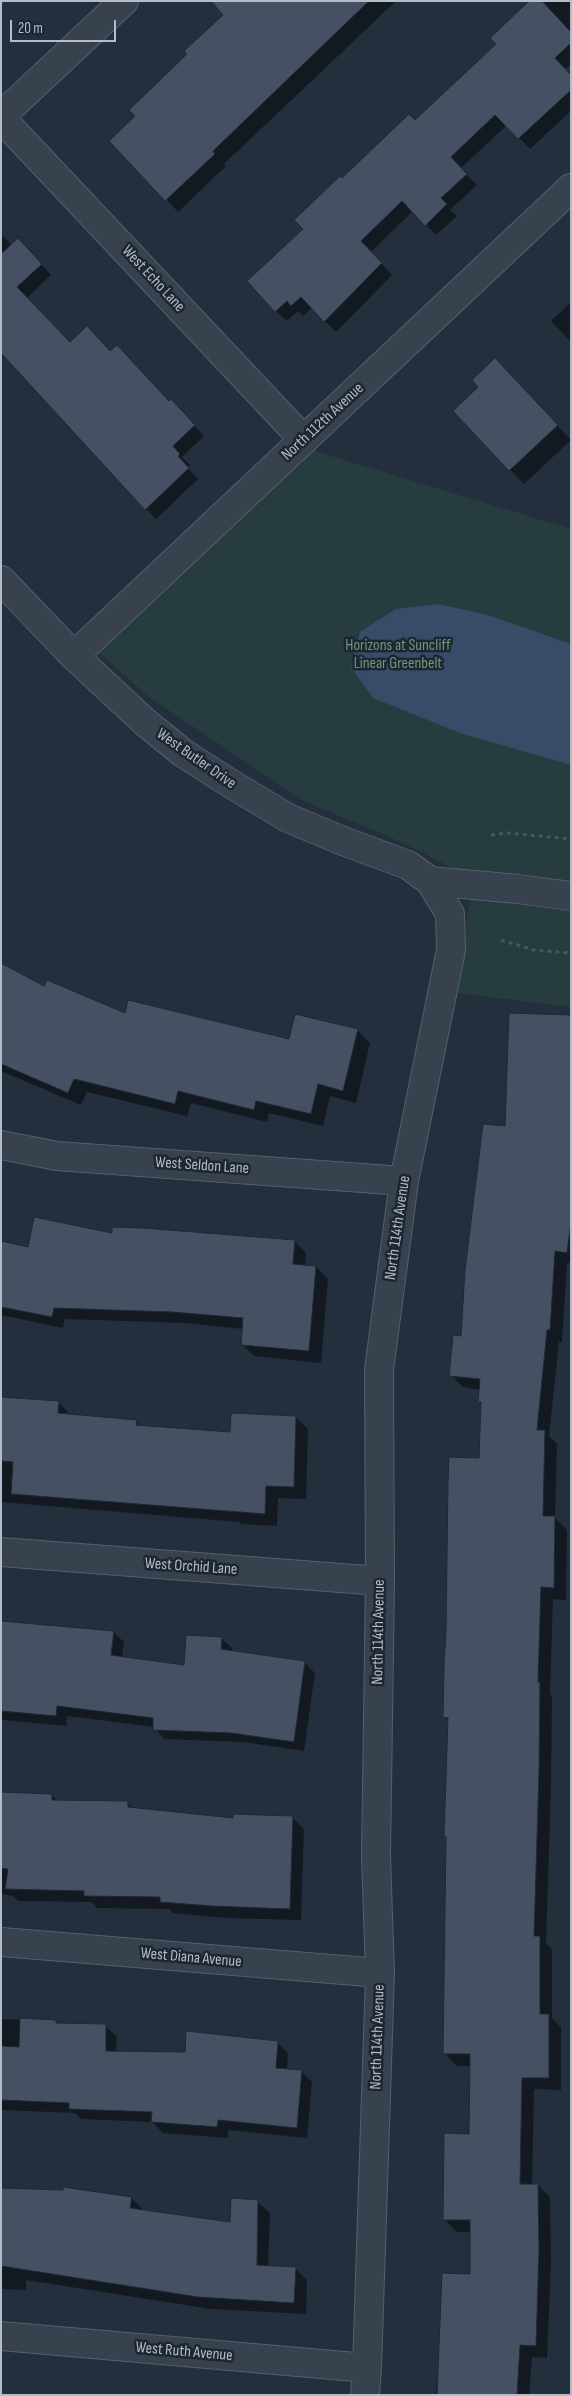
<!DOCTYPE html>
<html>
<head>
<meta charset="utf-8">
<style>
	body { margin:0 }
	#map { position:relative; width:572px; height:2396px; overflow:hidden; background:#242f3e; font-family:"Sofia Sans Condensed",sans-serif }
	canvas { display:block }
	.frame { position:absolute; inset:0; border:2px solid #b4bcc9; pointer-events:none }
	.scale { position:absolute; left:10px; top:20px; width:106px; height:22px; box-sizing:border-box; border:2px solid #b4bcc9; border-top:0; padding-left:6px; font-size:15px; line-height:18px; white-space:nowrap; color:#b4bcc9; -webkit-text-stroke:4px #1d2633; paint-order:stroke }
</style>
</head>
<body>
<div id="map">
<canvas width="572" height="2396"></canvas>
<div class="frame"></div>
<div class="scale">20 m</div>
</div>
<script>
const context = document.querySelector('canvas').getContext('2d');
context.lineJoin = 'round';
function fillPath(path, color) { context.fillStyle = color; context.fill(path, 'evenodd'); }
const poly = rows => new Path2D(rows.map(r => 'M' + r).join(''));
function strokePath(path, color, width, dash) { context.strokeStyle = color; context.lineWidth = width; context.lineCap = dash ? 'butt' : 'round'; context.setLineDash(dash || []); context.stroke(path); }
function label(font, color, halo, rows, align = 'center') {
  context.font = font + ' "Sofia Sans Condensed",sans-serif'; context.lineWidth = 5; context.setLineDash([]); context.textBaseline = 'middle'; context.strokeStyle = halo; context.fillStyle = color; for (const [text, x, y, turn = 0] of rows) {
    context.save(); context.translate(x, y); context.rotate((+turn || 0) * Math.PI / 180); context.textAlign = isNaN(turn) ? turn : align; if (halo) context.strokeText(text, 0, 0); context.fillText(text, 0, 0); context.restore();
  }
}
const green = poly([
	[311,450,571,529,571,1007,457,993,470,901,447,865,401,842,306,802,149,697,98,652]
]);
const water = poly([
	[438,604,488,615,571,644,571,765,460,733,373,698,351,667,360,632,396,609]
]);
const shadow = poly([
	[235,1,396,1,224,164,226,166,178,212,111,141,137,116],
	[531,1,571,1,571,64,565,69,571,75,571,111,530,149,507,125,460,169,477,185,450,210,457,216,436,235,413,211,371,252,392,275,336,332,312,308,303,316,298,311,287,321,276,311,304,229,342,180,415,122,497,44],
	[1,234,12,245,28,250,51,275,26,299,70,343,110,352,181,411,204,436,182,457,190,465,187,467,198,479,156,519,6,356,5,357,1,354],
	[571,302,571,342,551,321],
	[509,374,571,440,524,484,454,411],
	[1,965,45,988,126,1015,290,1041,357,1030,370,1043,356,1103,330,1096,323,1126,269,1113,267,1122,191,1103,187,1116,87,1092,81,1105,1,1071],
	[571,1016,571,1263,567,1263,562,1342,559,1342,549,1436,557,1444,555,1518,567,1530,566,1600,553,1599,550,1694,552,1696,551,1786,546,1943,552,1949,552,2018,561,2027,561,2090,534,2089,532,2185,538,2185,550,2197,551,2262,547,2358,532,2357,529,2395,436,2395,437,2379,439,2380,471,2275,472,2232,457,2232,444,2219,470,2136,471,2066,457,2066,444,2053,449,1722,445,1717,445,1665,450,1458,481,1459,482,1404,479,1401,480,1390,463,1387,451,1375,462,1337,507,1127],
	[113,1235,294,1241,306,1253,305,1266,316,1267,328,1279,321,1363,254,1356,242,1344,243,1329,184,1323,65,1319,63,1328,1,1315,1,1242,29,1248],
	[1,1399,58,1402,70,1414,136,1421,142,1427,232,1433,296,1417,308,1429,306,1499,278,1498,277,1526,241,1524,239,1522,1,1502],
	[1,1622,113,1632,124,1642,122,1658,186,1666,221,1638,232,1648,231,1652,304,1662,315,1673,304,1751,243,1742,164,1739,154,1727,67,1716,66,1726,4,1720,1,1718],
	[1,1793,52,1795,58,1801,127,1803,134,1809,234,1819,292,1817,304,1829,301,1920,225,1918,173,1913,169,1909,97,1908,92,1902,18,1901,13,1896,1,1894],
	[1,2019,56,2021,59,2025,106,2026,117,2037,116,2053,186,2054,277,2042,288,2053,287,2070,301,2071,312,2082,307,2138,228,2130,228,2138,163,2133,152,2122,81,2119,75,2113,1,2110],
	[1,2189,132,2198,144,2211,231,2223,257,2201,270,2213,268,2267,295,2268,307,2280,306,2314,211,2309,26,2280,26,2290,1,2289]
]);
const building = poly([
	[211,1,369,1,213,151,215,154,165,201,109,141,135,116,129,110,187,54,184,51,223,15,211,1],
	[529,1,542,1,571,32,571,43,555,58,571,75,571,90,518,139,495,115,451,157,467,174,441,198,447,204,425,226,402,201,361,241,382,263,324,322,301,297,291,306,287,301,275,312,247,281,303,229,294,220,340,176,342,178,409,114,415,120,496,44,490,38,529,1],
	[18,238,42,264,17,287,70,342,87,326,110,351,117,345,169,401,171,399,195,425,173,446,180,454,178,456,189,468,145,510,1,353,1,254,18,238],
	[495,358,558,425,509,471,453,411,478,387,472,380,495,358],
	[1,963,44,986,47,980,125,1013,128,1000,289,1039,295,1014,358,1029,343,1091,318,1084,311,1114,256,1101,254,1110,178,1091,175,1104,74,1079,68,1093,1,1064,1,963],
	[509,1013,571,1015,571,1222,567,1253,555,1251,550,1330,547,1330,537,1430,545,1430,543,1516,555,1516,554,1588,541,1587,538,1682,540,1682,539,1773,534,1936,540,1936,540,2014,549,2014,549,2078,522,2078,520,2184,538,2184,539,2249,536,2346,520,2345,517,2395,437,2395,442,2273,470,2274,470,2220,443,2220,444,2133,469,2134,470,2054,443,2054,446,1837,444,1837,448,1718,443,1717,444,1665,446,1630,448,1482,449,1457,479,1458,481,1402,478,1402,480,1379,449,1376,453,1335,461,1336,465,1270,483,1124,505,1126,509,1013],
	[34,1217,112,1233,112,1227,143,1228,295,1240,293,1264,316,1266,309,1351,241,1345,243,1318,172,1312,54,1308,52,1317,1,1307,1,1241,28,1247,34,1217],
	[1,1397,59,1401,58,1413,137,1420,136,1425,230,1432,231,1413,296,1416,294,1487,266,1486,265,1514,11,1494,13,1462,1,1461,1,1397],
	[1,1621,114,1631,111,1655,184,1665,186,1635,222,1637,221,1649,305,1661,294,1742,231,1733,153,1730,153,1718,57,1706,56,1716,1,1711,1,1621],
	[1,1792,52,1794,52,1800,128,1801,128,1807,233,1818,233,1814,293,1816,290,1909,212,1906,160,1902,160,1897,84,1896,84,1891,5,1889,8,1869,1,1868,1,1792],
	[20,2018,56,2020,56,2023,106,2024,106,2051,185,2052,186,2031,278,2041,276,2068,302,2070,297,2128,218,2120,217,2127,151,2122,152,2112,69,2109,69,2103,1,2100,1,2046,19,2047,20,2018],
	[63,2187,132,2197,130,2208,230,2222,231,2198,258,2200,257,2265,296,2267,294,2303,198,2297,1,2266,1,2188,63,2190,63,2187]
]);
const path = poly([
	[491,835,508,833,571,839],
	[501,940,534,950,571,953]
]);
const minor = poly([
	[1,116,124,1],
	[1,118,304,440],
	[1,580,74,656,146,723,183,753,228,782,288,818,343,841,408,865,430,881,450,914,451,950,404,1181,379,1370,380,1581,376,1856,380,1973,367,2368,365,2395],
	[74,656,571,188],
	[430,881,518,889,571,896],
	[1,1145,57,1156,404,1181],
	[1,1552,380,1581],
	[1,1942,380,1973],
	[1,2336,367,2368]
]);
const streetNames = [
	["West Echo Lane",153,279,47],
	["North 112th Avenue",323,422,-43],
	["West Butler Drive",196,759,35],
	["West Seldon Lane",202,1166,4],
	["North 114th Avenue",398,1228,-82],
	["West Orchid Lane",191,1567,4],
	["North 114th Avenue",379,1632,-89],
	["West Diana Avenue",191,1958,5],
	["North 114th Avenue",378,2037,-88],
	["West Ruth Avenue",184,2352,5]
];
const parkNames = [
	["Horizons at Suncliff",398,646],
	["Linear Greenbelt",398,664]
];
fillPath(green, '#263c3f');
fillPath(water, '#394c67');
fillPath(shadow, '#0007');
fillPath(building, '#455162');
strokePath(building, '#1f2835', 1);
strokePath(minor, '#565f6c', 30);
strokePath(path, '#44595c', 3, [4, 4]);
strokePath(minor, '#38414e', 28);
label('16px', '#b4bcc9', '#1d2633', streetNames);
label('16px', '#6b9a76', '#1d2633', parkNames);
</script>
</body>
</html>
